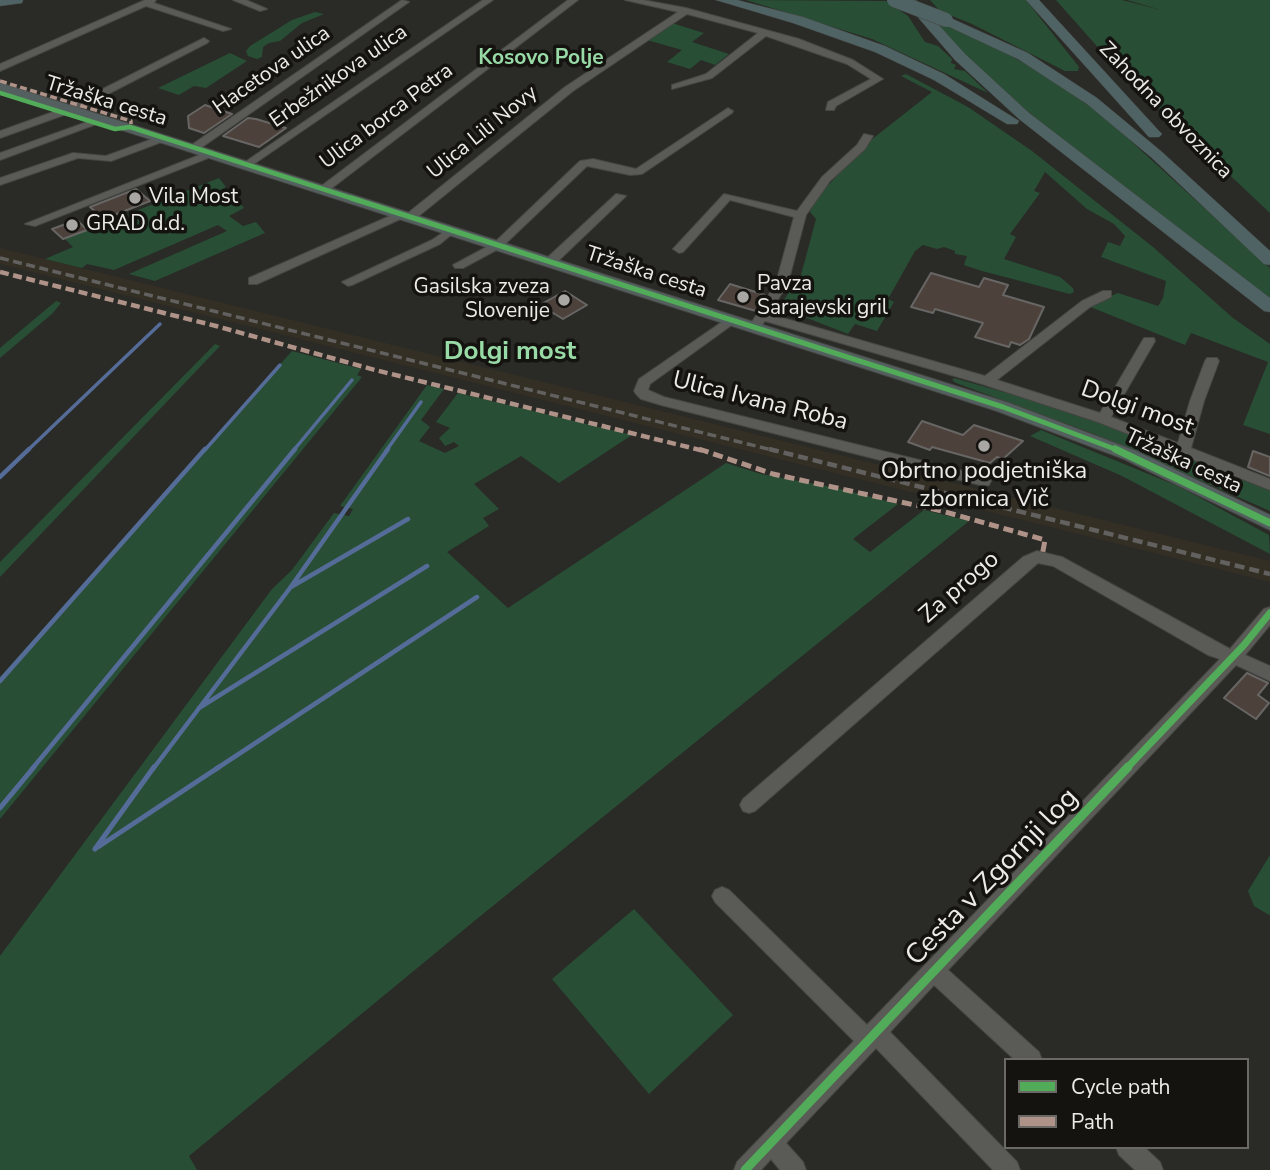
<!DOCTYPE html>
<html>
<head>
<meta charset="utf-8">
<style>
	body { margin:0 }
	#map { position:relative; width:1270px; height:1170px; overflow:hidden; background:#2a2a26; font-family:"Nunito Sans",sans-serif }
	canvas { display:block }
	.legend { position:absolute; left:1004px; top:1058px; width:245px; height:91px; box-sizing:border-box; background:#141310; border:2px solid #6a6966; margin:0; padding:9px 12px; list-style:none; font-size:21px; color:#ecebe7 }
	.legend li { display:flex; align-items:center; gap:14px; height:35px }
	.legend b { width:35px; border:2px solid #6a6966 }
</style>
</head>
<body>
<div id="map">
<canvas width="1270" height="1170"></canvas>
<ul class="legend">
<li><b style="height:9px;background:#51ab58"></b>Cycle path</li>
<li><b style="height:9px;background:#af9288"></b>Path</li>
</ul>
</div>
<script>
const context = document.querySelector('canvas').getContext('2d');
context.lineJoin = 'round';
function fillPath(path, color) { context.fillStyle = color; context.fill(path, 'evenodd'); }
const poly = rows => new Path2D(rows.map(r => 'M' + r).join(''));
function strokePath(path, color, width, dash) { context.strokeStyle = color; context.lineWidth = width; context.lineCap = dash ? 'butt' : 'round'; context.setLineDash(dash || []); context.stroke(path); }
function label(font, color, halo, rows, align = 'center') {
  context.font = font + ' "Nunito Sans",sans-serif'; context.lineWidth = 7; context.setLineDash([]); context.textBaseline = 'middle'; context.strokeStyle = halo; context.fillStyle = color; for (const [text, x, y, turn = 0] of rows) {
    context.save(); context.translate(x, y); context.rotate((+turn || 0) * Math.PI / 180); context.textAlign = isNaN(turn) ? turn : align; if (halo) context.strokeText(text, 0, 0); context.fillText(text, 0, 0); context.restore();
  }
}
const built = poly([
	[0,248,1270,561,1270,582,0,264]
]);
const green = poly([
	[746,0,886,1,908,16,925,42,938,46,952,59,951,63,956,65,954,69,965,71,988,93,872,39],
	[930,0,1026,0,1079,67,1078,71,1065,71,972,24,940,11],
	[1056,0,1122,0,1164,11,1127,0,1270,0,1270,213,1118,70],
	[315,12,324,14,302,23,280,41,269,43,263,47,262,57,257,59,248,56,246,51,250,46,292,20],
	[933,19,990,44,1027,65,1072,93,1111,123,1270,268,1270,300,1105,174,1006,94,959,50],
	[672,23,704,33,692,42,729,54,715,65,701,60,690,69,667,62,682,50,647,40],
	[230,53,247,61,206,88,194,86,179,95,158,88],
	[906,74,968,107,1032,151,1153,247,1233,318,1270,344,1270,434,1243,425,1268,362,1191,333,1185,345,1088,306,1118,293,1158,306,1163,298,1166,281,1101,257,1108,242,1120,246,1125,236,1114,224,1087,209,1045,172,1034,191,1040,193,1010,234,1016,237,1004,259,1060,277,1073,288,1074,292,1070,294,982,271,964,265,967,256,955,254,955,251,944,247,937,249,923,245,915,251,888,299,894,302,877,331,855,324,848,334,779,307,801,275,816,219,810,212,814,200,871,140,932,92,901,76],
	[219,178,226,187,212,194,224,203,236,198,244,208,229,216,243,226,256,222,265,233,155,281,129,274,227,231,218,225,114,270,87,264,82,268,45,259,73,247,65,239],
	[56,301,61,303,53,313,0,358,0,348],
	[215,344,220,346,0,577,0,562],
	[292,351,361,369,357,375,362,377,0,819,0,677],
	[954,378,1014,395,1099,423,1270,491,1270,511,1097,435,956,383,952,380],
	[427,385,444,389,421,420,430,427,419,441,445,453,459,446,454,442,445,446,439,438,450,428,436,422,458,393,632,435,559,483,521,456,474,484,499,509,483,518,489,526,447,552,508,608,726,463,761,474,837,488,898,504,853,539,870,552,924,510,969,521,478,918,189,1156,197,1170,0,1170,0,956,272,589,292,570,334,513,349,516,353,509,340,506],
	[1041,430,1180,487,1269,535,1270,554,1122,476,1030,436],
	[1270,855,1270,914,1269,915,1254,906,1248,891],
	[634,909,733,1015,649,1094,552,979]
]);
const streamFar2 = poly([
	[27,451,160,324],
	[204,451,280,365],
	[293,451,352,380],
	[386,451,421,402]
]);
const streamFar1 = poly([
	[0,477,29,449],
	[291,587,408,519],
	[0,681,205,449],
	[199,708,427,566],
	[32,769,295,449],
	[153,769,290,588,388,449],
	[216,769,477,597]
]);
const stream = poly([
	[0,808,34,767],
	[98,847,219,767],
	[95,849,154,767]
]);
const building = poly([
	[205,105,232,114,204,133,189,128,188,116,205,105],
	[248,118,256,119,286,128,259,147,223,136,248,118],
	[136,189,150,201,104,219,90,207,136,189],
	[77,220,87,230,63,239,52,229,77,220],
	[931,273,979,287,984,278,1008,285,1003,295,1044,307,1029,339,1020,345,1011,342,1009,347,975,337,983,323,935,309,933,313,911,307,931,273],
	[730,284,765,295,756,311,718,300,730,284],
	[565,291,587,305,563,319,540,305,565,291],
	[922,421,963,435,974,425,1023,441,1003,459,997,457,990,463,932,447,930,450,908,442,922,421],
	[1253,451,1270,457,1270,476,1248,467,1253,451],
	[1247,673,1268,683,1258,695,1269,703,1256,719,1224,698,1247,673]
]);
const minor = poly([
	[145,0,156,0,154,3,231,29,223,31,146,6,0,71,0,64,145,0],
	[233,0,246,0,267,9,260,11,233,0],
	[402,0,409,2,198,150,190,150,190,146,402,0],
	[483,0,493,0,251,166,242,164,483,0],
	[568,0,578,0,328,191,320,191,320,187,568,0],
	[625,0,643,0,686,8,799,39,853,60,883,79,836,106,834,110,826,110,828,102,871,79,847,64,766,36,712,78,672,89,672,85,706,74,758,33,687,14,573,91,415,219,405,217,257,284,249,284,249,278,399,212,408,213,565,87,678,12,625,0],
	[204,38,209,41,207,43,75,111,0,138,0,131,67,107,204,38],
	[728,108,733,111,732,113,642,174,630,175,587,166,502,247,463,268,455,268,453,265,494,243,580,161,593,159,636,169,728,108],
	[101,117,110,119,0,160,0,153,101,117],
	[864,134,873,136,865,149,830,181,806,215,788,283,769,314,985,376,1082,301,1103,291,1111,291,1111,297,1090,307,997,380,1100,413,1144,338,1154,338,1155,341,1111,417,1178,443,1190,401,1205,361,1207,358,1217,358,1219,361,1204,401,1191,448,1270,479,1270,490,1098,422,982,384,765,321,762,325,754,325,752,322,776,283,794,217,730,200,683,252,679,253,673,249,724,194,797,211,822,177,857,145,864,134],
	[163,135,168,138,167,140,111,161,78,158,0,185,0,178,73,153,106,156,163,135],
	[212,150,217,153,216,155,35,226,25,224,212,150],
	[616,194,626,196,555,264,547,264,547,258,616,194],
	[451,227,457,230,440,244,352,285,348,286,342,282,432,240,451,227],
	[732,315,738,319,736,322,650,384,648,390,664,397,984,476,989,477,991,481,989,485,984,486,661,405,641,399,636,394,634,391,639,379,732,315],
	[1037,551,1062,557,1230,649,1264,609,1270,607,1270,625,1245,655,1270,666,1270,681,1236,665,948,970,1039,1052,1042,1060,1015,1060,934,985,890,1032,1017,1162,1020,1170,993,1170,876,1048,786,1143,803,1162,806,1170,780,1170,771,1159,761,1170,734,1170,737,1162,854,1041,715,902,712,896,715,890,722,887,729,890,867,1025,1220,659,1208,655,1053,566,1038,563,755,811,749,813,743,811,740,805,743,799,1023,557,1037,551],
	[1116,1147,1144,1147,1160,1162,1163,1170,1135,1170,1119,1155,1116,1147]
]);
const major = poly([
	[0,83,1009,403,1136,451,1270,515,1270,530,1124,459,997,411,0,91,0,83]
]);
const highway = poly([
	[0,0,23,0,22,3,0,6,0,0],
	[716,0,737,0,803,17,885,46,944,74,1019,121,1017,124,1007,124,934,80,875,52,793,23,716,0],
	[903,0,916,0,965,54,1029,113,1270,298,1270,312,1264,311,1019,119,955,60,903,0],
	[1026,0,1039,0,1159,131,1162,134,1159,137,1149,137,1026,0],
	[946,16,1028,53,1097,98,1162,152,1270,251,1270,265,1264,264,1152,158,1087,104,1018,59,941,23,941,17,946,16]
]);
const railFar1 = poly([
	[0,258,776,451]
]);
const rail = poly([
	[769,449,1270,574]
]);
const highwayBridge = poly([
	[894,0,946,20]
]);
const quietFar2 = poly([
	[0,81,131,121,131,124]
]);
const quietFar1 = poly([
	[0,272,216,326,375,370,704,451]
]);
const quiet = poly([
	[699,449,773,474,942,511,1045,540,1042,556]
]);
const cyclewayFar3 = poly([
	[0,93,115,129,130,127,357,200]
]);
const cyclewayFar2 = poly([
	[351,198,1003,407,1120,451]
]);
const cyclewayFar1 = poly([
	[1115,449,1270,523],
	[1126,769,1244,645,1270,613]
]);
const cycleway = poly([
	[745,1170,1128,767]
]);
const markers = [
	[135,198,7,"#a8a7a3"],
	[72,225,7,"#a8a7a3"],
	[743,297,7,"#a8a7a3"],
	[564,300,7,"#a8a7a3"],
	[984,446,7,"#a8a7a3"]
];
const farNeighbourhoodnames = [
	["Kosovo Polje",541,59]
];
const farStreetnames = [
	["Hacetova ulica",272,71,-35],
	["Erbežnikova ulica",339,77,-35],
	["Tržaška cesta",106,102,17],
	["Zahodna obvoznica",1165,111,46],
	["Ulica borca Petra",387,117,-37],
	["Ulica Lili Novy",483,133,-39],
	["Tržaška cesta",646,273,18],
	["Tržaška cesta",1183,462,25]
];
const farPoinames = [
	["Vila Most",149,198],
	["GRAD d.d.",86,225],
	["Pavza",757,285],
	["Sarajevski gril",757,309],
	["Gasilska zveza",550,288,"right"],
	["Slovenije",550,312,"right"]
];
const streetNames = [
	["Ulica Ivana Roba",760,402,14],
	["Dolgi most",1137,409,20],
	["Za progo",960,588,-41]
];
const poiNames = [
	["Obrtno podjetniška",984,472],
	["zbornica Vič",984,500]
];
const neighbourhoodNames = [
	["Dolgi most",510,353]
];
const nearStreetnames = [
	["Cesta v Zgornji log",993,878,-46]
];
fillPath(built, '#332f24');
fillPath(green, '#284f35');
strokePath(streamFar2, '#546c97', 3.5);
strokePath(streamFar1, '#546c97', 4.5);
strokePath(stream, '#546c97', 5);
fillPath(building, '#4c413b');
strokePath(building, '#686664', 2);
strokePath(minor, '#464643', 2);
strokePath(major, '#464643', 2);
strokePath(highway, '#464643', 1);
fillPath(minor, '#5a5a57');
fillPath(major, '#54605f');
fillPath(highway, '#4f6364');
strokePath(railFar1, '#62615f', 3.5, [9, 4.5]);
strokePath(rail, '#62615f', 4.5, [10, 5]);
strokePath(highwayBridge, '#464643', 15, []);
strokePath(highwayBridge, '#4f6364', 14);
strokePath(quietFar2, '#af9288', 3.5, [7, 3.5]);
strokePath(quietFar1, '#af9288', 4.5, [9, 4.5]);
strokePath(quiet, '#af9288', 5, [10, 5]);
strokePath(cyclewayFar3, '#51ab58', 4.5);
strokePath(cyclewayFar2, '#51ab58', 5);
strokePath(cyclewayFar1, '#51ab58', 7);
strokePath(cycleway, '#51ab58', 9);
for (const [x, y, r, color] of markers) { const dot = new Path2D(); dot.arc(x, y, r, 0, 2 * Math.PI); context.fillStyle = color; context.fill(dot); strokePath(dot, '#141310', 2.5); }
label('bold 21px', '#99dba6', '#141310', farNeighbourhoodnames);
label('21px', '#ecebe7', '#141310', farStreetnames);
label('21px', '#ecebe7', '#141310', farPoinames, 'left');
label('24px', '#ecebe7', '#141310', streetNames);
label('24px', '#ecebe7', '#141310', poiNames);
label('bold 26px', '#99dba6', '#141310', neighbourhoodNames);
label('28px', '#ecebe7', '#141310', nearStreetnames);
</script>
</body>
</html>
